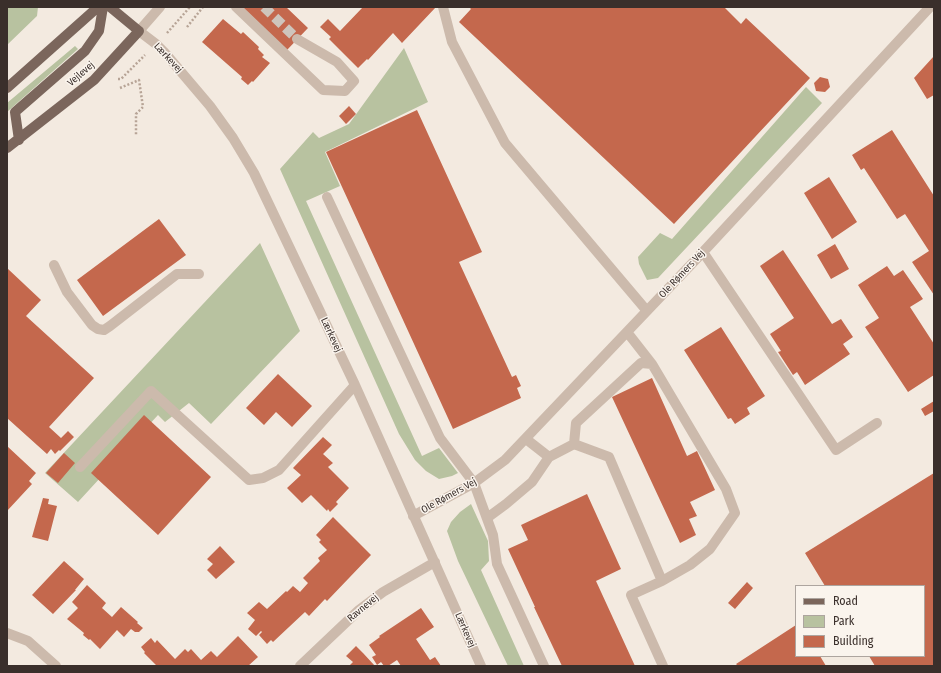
<!DOCTYPE html>
<html>
<head>
<meta charset="utf-8">
<style>
	body { margin:0 }
	#map { position:relative; width:941px; height:673px; overflow:hidden; background:#f3eae0; font-family:"Fira Sans Condensed",sans-serif }
	canvas { display:block }
	.frame { position:absolute; inset:0; border:8px solid #3a2f2b; pointer-events:none }
	.legend { position:absolute; left:795px; top:585px; width:130px; height:72px; box-sizing:border-box; background:#faf4ed; border:1px solid #ada59f; margin:0; padding:5px 7px; list-style:none; font-size:12px; color:#3a2f2b }
	.legend li { display:flex; align-items:center; gap:8px; height:20px }
	.legend b { width:20px; border:1px solid #ada59f }
</style>
</head>
<body>
<div id="map">
<canvas width="941" height="673"></canvas>
<div class="frame"></div>
<ul class="legend">
<li><b style="height:5px;background:#7b665c"></b>Road</li>
<li><b style="height:11px;background:#b8c2a0"></b>Park</li>
<li><b style="height:11px;background:#c4684d"></b>Building</li>
</ul>
</div>
<script>
const context = document.querySelector('canvas').getContext('2d');
context.lineJoin = 'round';
function fillPath(path, color) { context.fillStyle = color; context.fill(path, 'evenodd'); }
const poly = rows => new Path2D(rows.map(r => 'M' + r).join(''));
function strokePath(path, color, width, dash) { context.strokeStyle = color; context.lineWidth = width; context.lineCap = dash ? 'butt' : 'round'; context.setLineDash(dash || []); context.stroke(path); }
function label(font, color, halo, rows, align = 'center') {
  context.font = font + ' "Fira Sans Condensed",sans-serif'; context.lineWidth = 3; context.setLineDash([]); context.textBaseline = 'middle'; context.strokeStyle = halo; context.fillStyle = color; for (const [text, x, y, turn = 0] of rows) {
    context.save(); context.translate(x, y); context.rotate((+turn || 0) * Math.PI / 180); context.textAlign = isNaN(turn) ? turn : align; if (halo) context.strokeText(text, 0, 0); context.fillText(text, 0, 0); context.restore();
  }
}
const green = poly([
	[7,7,38,7,37,16,7,45],
	[75,46,78,49,7,112,7,103],
	[404,48,428,102,325,152,340,186,306,201,422,456,439,448,458,473,452,476,439,479,426,471,415,460,399,434,280,169,313,132,319,138,349,124],
	[806,87,822,103,658,278,647,280,639,264,638,257,660,233,672,239],
	[260,243,300,331,211,424,189,403,165,422,158,415,78,502,45,473],
	[471,504,488,541,489,561,481,570,524,666,508,666,458,561,447,531,451,522,460,512]
]);
const building = poly([
	[242,7,286,7,308,28,287,50],
	[363,7,436,7,402,43,393,33,368,60,367,59,358,68,329,39,331,37,320,27,328,19,340,31],
	[469,7,724,7,741,24,746,18,810,78,674,224,459,22,471,9],
	[223,19,241,34,243,32,259,47,258,49,264,55,262,57,270,63,253,82,252,81,248,85,241,79,242,77,202,42],
	[934,56,934,95,927,99,914,78],
	[820,77,828,79,830,87,825,92,816,91,814,83],
	[349,106,356,114,346,124,339,116],
	[417,110,482,252,459,262,512,377,516,375,521,386,517,388,521,398,453,429,326,152],
	[892,130,934,196,934,295,912,262,929,251,905,214,897,219,864,168,861,170,852,155],
	[829,177,857,222,832,239,804,193],
	[159,219,186,255,103,316,77,280],
	[835,244,849,269,831,279,817,255],
	[783,250,832,324,841,319,853,337,843,344,850,354,805,385,797,372,793,375,778,352,781,351,770,334,794,318,760,266],
	[887,266,894,276,903,270,923,299,910,307,934,344,934,375,908,392,865,327,879,318,858,285],
	[7,268,41,300,26,316,94,378,49,427,61,438,68,431,74,437,60,451,59,450,55,454,51,449,47,454,7,418],
	[721,327,765,396,747,408,750,414,735,424,731,418,728,419,684,350],
	[278,374,312,406,292,427,276,412,264,425,246,408],
	[652,378,687,456,697,451,715,490,690,502,697,516,689,519,696,535,680,543,612,397],
	[934,401,934,411,925,416,921,409],
	[144,415,211,477,158,535,91,473],
	[323,437,332,445,323,454,333,463,328,467,349,488,336,502,338,504,330,512,328,509,327,511,311,495,302,503,287,488,301,475,293,468],
	[7,446,36,473,29,481,32,484,7,511],
	[64,453,75,463,58,483,46,473],
	[934,473,934,666,875,666,869,656,924,656,924,586,825,586,805,553],
	[587,494,621,569,596,581,635,666,562,666,534,607,535,607,508,549,528,540,521,525],
	[43,498,49,499,48,504,57,506,48,541,32,537],
	[333,517,371,555,327,601,325,599,309,616,305,612,273,642,271,640,267,644,259,635,262,632,261,631,256,636,248,629,255,620,247,613,259,602,267,609,286,591,287,592,293,586,300,592,308,583,303,578,320,561,318,558,327,550,319,542,321,540,316,535],
	[220,546,235,562,216,579,207,570,213,564,207,559],
	[64,561,84,579,75,590,76,590,53,614,32,595],
	[747,582,753,588,735,609,728,603],
	[87,585,106,603,102,608,112,617,121,607,138,622,137,623,143,628,139,632,135,632,131,629,124,637,117,630,100,649,90,639,89,640,83,635,84,633,67,619,78,608,72,602],
	[421,608,434,627,416,639,430,660,435,657,441,666,401,666,397,660,388,666,384,666,381,662,377,665,372,657,376,655,369,645,380,637,379,636],
	[796,625,796,656,820,656,826,666,738,666,736,664],
	[238,636,258,657,248,666,184,666,183,665,157,666,144,653,145,652,141,647,151,638,155,643,157,640,175,659,185,649,188,652,191,649,201,660,211,651,217,657],
	[356,646,363,653,375,666,349,666,353,662,346,656]
]);
const minorTunnel = poly([
	[264,7,297,39]
]);
const path = poly([
	[187,27,203,7],
	[167,33,190,7],
	[118,79,121,79,145,55],
	[120,88,139,80,143,107,136,114,136,136]
]);
const minor = poly([
	[160,7,139,31,156,44,165,53,210,106,233,138,254,173,355,385,481,666],
	[236,7,323,90,345,91,354,81,337,62,297,39],
	[443,7,452,42,505,143,647,311],
	[327,197,440,438,474,483,493,535,497,564,544,666],
	[703,252,836,450,877,423],
	[54,265,67,292,92,325,98,329,104,330,110,326,177,274,199,274],
	[627,332,652,364],
	[526,439,549,457,574,444,609,457,662,581,631,595,663,666],
	[574,444,576,423,641,363,652,364,726,489,735,513,710,549,690,565,662,581],
	[80,467,151,391,249,480,263,478,279,470,355,385],
	[413,516,474,483,505,460,703,252,930,7],
	[487,518,506,504,532,482,549,457],
	[7,633,28,641,56,666],
	[300,666,359,610,383,592,435,562]
]);
const major = poly([
	[7,88,98,7],
	[19,140,15,112,85,51,99,31,103,7],
	[7,148,94,80,139,31,110,7]
]);
const streetNames = [
	["Lærkevej",168,58,47],
	["Vejlevej",81,74,-41],
	["Ole Rømers Vej",682,274,-47],
	["Lærkevej",331,335,65],
	["Ole Rømers Vej",449,496,-29],
	["Ravnevej",363,608,-40],
	["Lærkevej",465,630,66]
];
fillPath(green, '#b8c2a0');
fillPath(building, '#c4684d');
strokePath(minorTunnel, '#cec5bc', 10, [10, 5]);
strokePath(path, '#b7a496', 2.5, [2, 2]);
strokePath(minor, '#ccbaac', 10);
strokePath(major, '#7b665c', 10);
label('10px', '#3a2f2b', '#faf4ed', streetNames);
</script>
</body>
</html>
